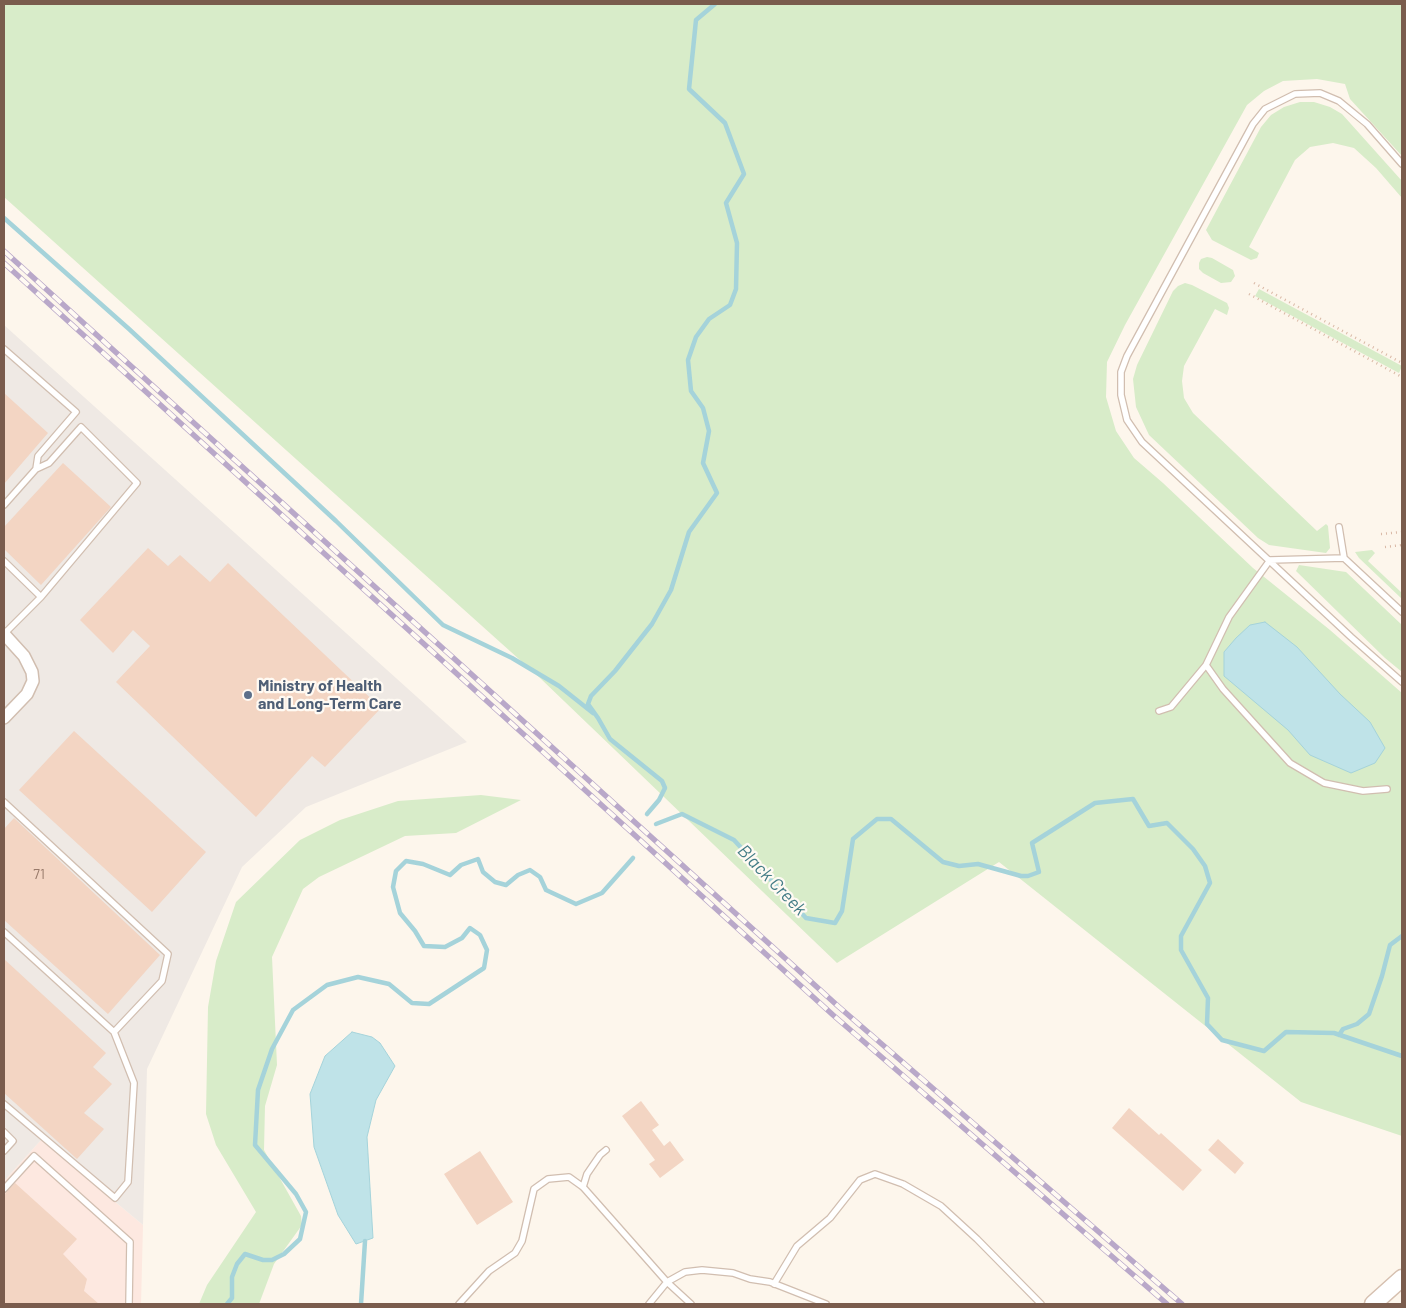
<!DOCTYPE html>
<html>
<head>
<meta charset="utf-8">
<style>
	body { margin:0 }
	#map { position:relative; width:1406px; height:1308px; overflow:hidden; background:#fdf6ec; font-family:Barlow,sans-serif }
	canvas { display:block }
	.frame { position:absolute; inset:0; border:5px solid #7a5c4d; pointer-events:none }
</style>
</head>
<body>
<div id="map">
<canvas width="1406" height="1308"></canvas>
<div class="frame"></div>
</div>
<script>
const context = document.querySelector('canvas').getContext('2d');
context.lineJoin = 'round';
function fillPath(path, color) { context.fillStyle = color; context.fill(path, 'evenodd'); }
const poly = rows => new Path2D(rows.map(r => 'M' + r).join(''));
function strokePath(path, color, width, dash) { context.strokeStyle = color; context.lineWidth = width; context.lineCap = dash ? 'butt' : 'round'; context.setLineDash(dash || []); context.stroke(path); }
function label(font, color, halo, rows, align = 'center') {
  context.font = font + ' Barlow,sans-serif'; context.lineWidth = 4.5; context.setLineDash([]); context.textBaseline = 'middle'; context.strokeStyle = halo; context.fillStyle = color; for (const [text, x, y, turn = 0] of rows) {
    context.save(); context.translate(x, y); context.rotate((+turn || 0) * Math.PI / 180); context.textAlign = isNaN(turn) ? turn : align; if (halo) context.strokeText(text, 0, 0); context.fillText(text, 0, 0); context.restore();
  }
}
const commercial = poly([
	[41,1140,143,1225,141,1304,4,1304,4,1181]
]);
const industrial = poly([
	[4,325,467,742,306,807,242,867,147,1069,143,1225,41,1140,4,1181]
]);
const green = poly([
	[4,4,1402,4,1402,156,1350,99,1345,84,1317,79,1283,81,1264,91,1247,105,1125,325,1107,362,1106,397,1116,431,1134,458,1163,483,1253,568,1330,630,1402,693,1402,1136,1301,1102,999,862,837,963,540,678,4,197],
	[1300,102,1314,102,1330,107,1342,114,1402,181,1402,198,1376,168,1354,148,1333,143,1310,147,1295,160,1249,247,1259,253,1257,258,1251,260,1212,240,1206,230,1261,127,1271,115,1284,107],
	[1207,257,1212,258,1233,270,1235,276,1231,282,1221,283,1203,273,1199,269,1199,263,1201,259],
	[1185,283,1192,285,1227,303,1229,308,1227,315,1215,309,1184,366,1182,381,1184,398,1193,413,1317,531,1326,524,1328,526,1330,548,1326,553,1269,545,1258,538,1149,435,1136,407,1133,379,1137,365,1173,291,1178,286],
	[1259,289,1402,366,1399,373,1255,296],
	[1372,550,1375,553,1368,561,1402,593,1402,599,1359,558,1355,552],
	[1299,565,1346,572,1402,625,1402,672,1385,658,1296,571],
	[481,795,521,800,456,833,405,836,319,877,303,889,272,957,277,1065,265,1106,264,1150,301,1216,302,1225,274,1264,259,1304,199,1304,207,1285,256,1212,216,1145,206,1114,208,1007,216,961,236,902,300,840,340,820,398,801]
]);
const water = poly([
	[1265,622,1297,647,1340,694,1370,722,1385,748,1375,763,1351,773,1310,755,1288,730,1224,676,1224,652,1236,638,1250,625,1265,622],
	[352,1032,372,1037,380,1043,395,1066,376,1100,367,1137,373,1238,356,1244,338,1215,314,1147,310,1094,325,1056,352,1032]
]);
const stream = poly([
	[4,218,129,329,336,521,443,625,512,658,559,686,593,713],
	[647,814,659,800,665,788,662,781,610,739,598,718,588,704,591,696,615,671,652,624,671,590,689,532,717,493,703,463,709,431,703,408,691,391,688,360,696,337,709,319,730,305,736,289,737,243,726,203,744,174,725,123,689,89,696,20,715,4],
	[656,824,682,814,734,840,806,918,835,923,842,911,853,839,877,819,891,819,943,862,959,866,978,864,1021,876,1028,876,1039,872,1032,843,1095,803,1133,799,1149,826,1167,823,1193,849,1205,866,1210,883,1181,936,1181,950,1208,998,1207,1024,1222,1040,1264,1051,1286,1032,1334,1033,1402,1056],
	[1339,1035,1343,1029,1357,1024,1369,1014,1382,976,1390,945,1402,936],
	[227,1304,232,1298,232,1277,237,1264,245,1254,263,1260,272,1260,284,1254,300,1239,306,1212,296,1194,255,1145,258,1090,272,1049,293,1010,327,985,358,977,389,984,412,1003,429,1004,484,968,487,950,480,935,470,928,462,938,445,947,424,946,415,931,400,913,393,887,396,871,406,861,423,864,450,875,461,865,478,859,483,872,495,882,506,885,518,875,530,870,540,877,546,890,576,904,602,893,633,858],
	[361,1304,365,1241]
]);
const building = poly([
	[4,393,48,433,4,484],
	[63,463,111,507,41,585,4,549,4,527],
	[148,548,168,566,180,555,210,582,228,563,381,708,325,767,312,756,256,817,116,682,150,646,133,630,113,653,80,620],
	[74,731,206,852,152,912,19,790],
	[14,818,160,955,108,1014,4,920,4,829],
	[4,959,106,1053,93,1067,112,1084,84,1113,104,1129,77,1159,4,1093],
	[641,1101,659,1125,652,1130,664,1146,670,1141,684,1160,660,1178,649,1164,655,1160,622,1116],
	[1129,1108,1159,1135,1161,1133,1202,1170,1183,1191,1112,1128],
	[1218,1139,1244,1163,1235,1174,1208,1150],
	[480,1151,513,1202,477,1225,444,1174],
	[15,1183,77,1239,63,1254,87,1279,84,1291,99,1304,4,1304,4,1195]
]);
const path = poly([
	[1254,283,1402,363],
	[1249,294,1402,377],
	[1381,534,1402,532],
	[1385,547,1402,545]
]);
const service = poly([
	[1402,164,1367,124,1339,101,1320,93,1295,94,1265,109,1253,124,1127,356,1121,372,1121,395,1127,420,1142,442,1351,637,1402,682],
	[4,349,76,412,38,456,36,469],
	[4,505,36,469,49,463,81,427,137,483,41,597,4,634],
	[1339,527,1344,558,1402,612],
	[1344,558,1270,560,1229,617,1206,665,1223,689,1290,763,1324,783,1363,791,1387,789],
	[4,561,41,597],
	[1159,711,1171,707,1206,665],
	[4,802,168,954,162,981,114,1032,4,932],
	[4,1104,115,1198,128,1182,134,1083,114,1032],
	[4,1132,13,1141,4,1151],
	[583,1187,587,1174,600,1155,606,1150],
	[4,1189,34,1156,130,1242,129,1304],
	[774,1284,797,1246,830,1218,860,1180,875,1174,903,1184,941,1206,977,1239,1041,1304],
	[459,1304,489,1271,515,1253,522,1241,534,1189,548,1179,569,1177,583,1187,667,1282,691,1304],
	[649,1304,667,1282,685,1272,702,1270,733,1273,750,1279,770,1282,826,1304]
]);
const minor = poly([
	[4,634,24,656,32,672,33,681,27,694,4,718]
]);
const secondary = poly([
	[1373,1304,1402,1278]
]);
const rail = poly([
	[4,251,839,1007,1182,1304],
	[4,263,833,1015,1167,1304]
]);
const markers = [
	[248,695,5,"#5c6f8a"]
];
const numberNames = [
	["71",39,874]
];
const serviceNames = [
	["Ministry of Health",258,686],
	["and Long-Term Care",258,704]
];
const waterNames = [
	["Black Creek",772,880,46]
];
fillPath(commercial, '#fde8e0');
fillPath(industrial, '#efe9e4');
fillPath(green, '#d8ecc9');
fillPath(water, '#bfe3e8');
strokePath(water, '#a5d3da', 1);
strokePath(stream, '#a5d3da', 4.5);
fillPath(building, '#f3d5c3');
strokePath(service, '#d1beb0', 8);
strokePath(minor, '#d1beb0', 14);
strokePath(secondary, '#d6c0b0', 19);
strokePath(path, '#d9b8a5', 2.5, [1, 4]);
strokePath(service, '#fff', 5.5);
strokePath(minor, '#fff', 11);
strokePath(secondary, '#fff', 16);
strokePath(rail, '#b9a8c9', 5.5);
strokePath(rail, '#fffaf3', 4, [11]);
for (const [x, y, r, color] of markers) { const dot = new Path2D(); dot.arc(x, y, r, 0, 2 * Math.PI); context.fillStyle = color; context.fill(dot); strokePath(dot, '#fffaf3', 2); }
label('14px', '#987a6a', null, numberNames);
label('bold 16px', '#4e5e75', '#fffaf3', serviceNames, 'left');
label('italic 18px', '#437c86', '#fffaf3', waterNames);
</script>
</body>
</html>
